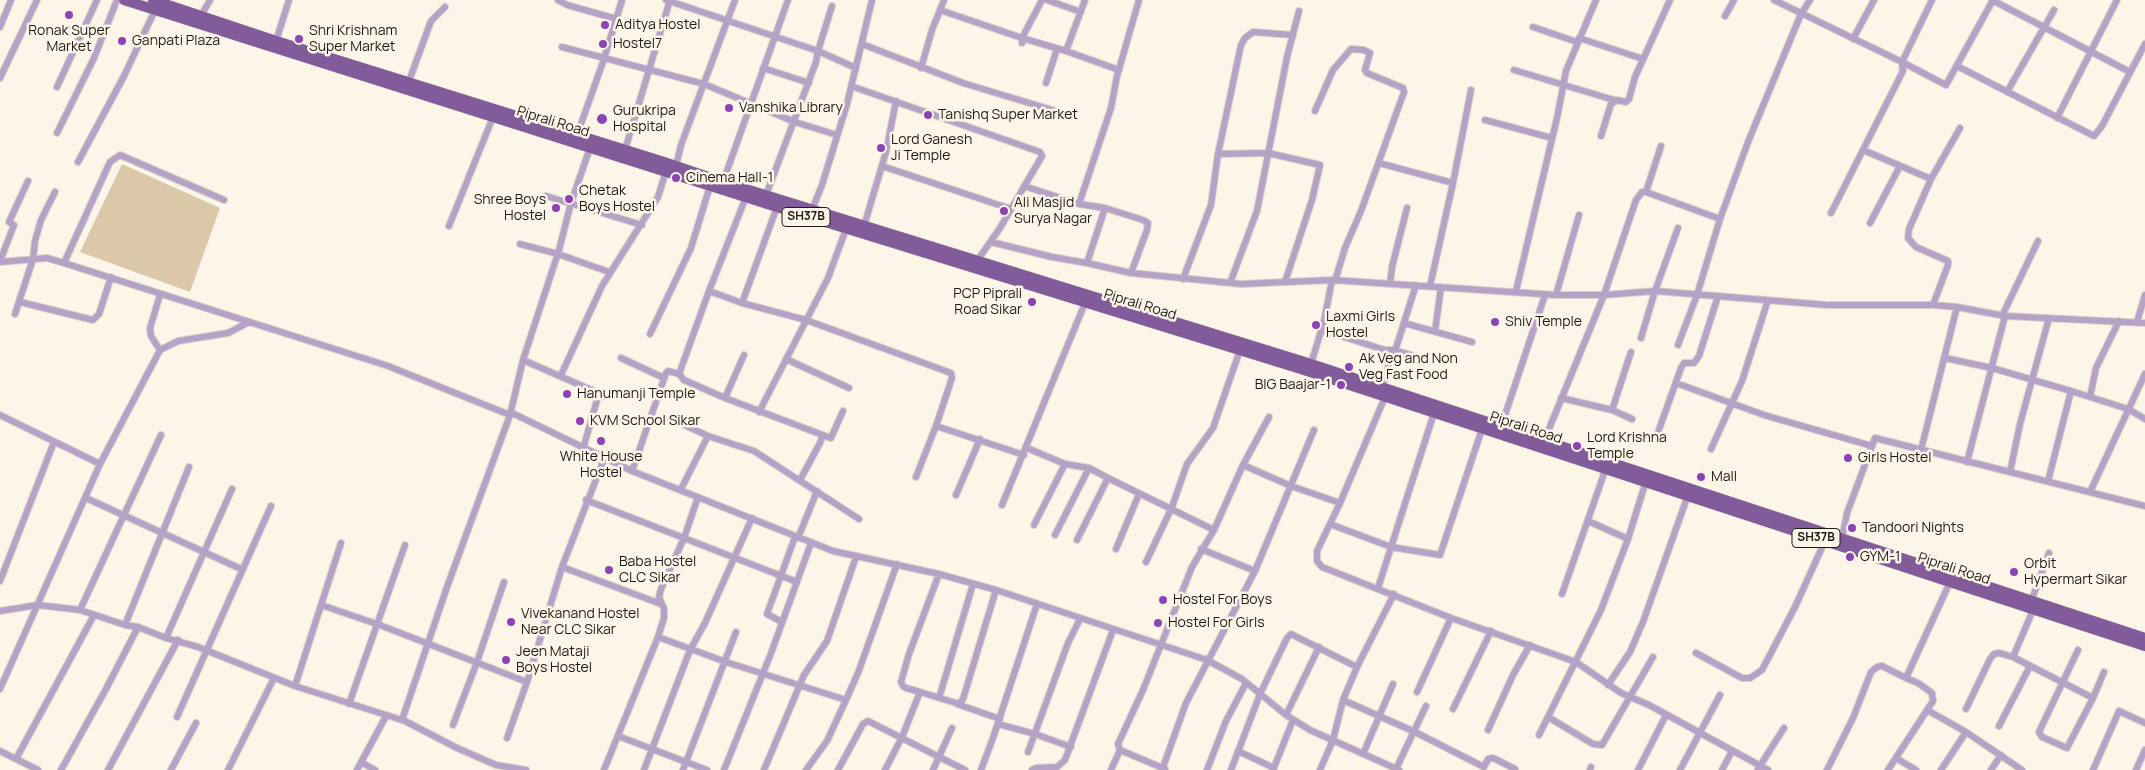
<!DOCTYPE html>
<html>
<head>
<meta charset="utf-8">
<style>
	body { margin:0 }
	canvas { display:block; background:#fdf5e8 }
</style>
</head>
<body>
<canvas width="2145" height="770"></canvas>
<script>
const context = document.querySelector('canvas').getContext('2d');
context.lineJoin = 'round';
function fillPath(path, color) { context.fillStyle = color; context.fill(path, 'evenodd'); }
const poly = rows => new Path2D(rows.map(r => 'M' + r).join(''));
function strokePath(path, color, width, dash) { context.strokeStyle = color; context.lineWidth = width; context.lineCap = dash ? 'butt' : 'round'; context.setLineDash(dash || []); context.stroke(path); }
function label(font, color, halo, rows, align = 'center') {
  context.font = font + ' Manrope,sans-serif'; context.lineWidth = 5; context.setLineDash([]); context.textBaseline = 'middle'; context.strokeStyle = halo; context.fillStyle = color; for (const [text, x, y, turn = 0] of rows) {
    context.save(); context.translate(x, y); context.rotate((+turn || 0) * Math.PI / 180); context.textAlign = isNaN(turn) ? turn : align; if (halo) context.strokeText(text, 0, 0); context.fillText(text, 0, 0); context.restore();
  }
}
const green = poly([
	[122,164,220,208,190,292,80,252]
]);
const street = poly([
	[558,0,567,5,617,19],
	[666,0,818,51,856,68],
	[1047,0,1081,12],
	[1774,0,1902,62,1932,0],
	[1992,0,2130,72],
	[940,10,1022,38,1066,51,1085,0],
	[201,16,210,0],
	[1725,16,1734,0],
	[0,27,11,0],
	[1533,27,1577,42],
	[1579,38,1643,59],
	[1853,39,1874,0],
	[276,41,289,0],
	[1022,43,1022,38,1042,0],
	[862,44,963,83,1059,112],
	[562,47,704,84,795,122,837,135],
	[1066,51,1119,70],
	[1957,66,2094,136,2102,126,2145,44],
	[763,68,809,83],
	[921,68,932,30,944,0],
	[1514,70,1614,100],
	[0,78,37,0],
	[409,81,431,21,445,7],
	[1046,83,1057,49],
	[851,86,1040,152,1042,156,1000,228,977,261],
	[57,87,97,0],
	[2007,92,2054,10],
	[1315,111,1333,70,1351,49,1364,50,1370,53,1365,70,1367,73,1403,88,1404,92,1361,211,1345,248,1335,281],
	[2057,118,2117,0],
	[1485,120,1552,138],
	[57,133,94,58,117,0],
	[577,135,603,62,622,0],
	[1601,136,1611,104,1617,100,1626,102,1629,99,1635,77,1670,0],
	[625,150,670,0],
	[1863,150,1931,179],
	[1218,154,1268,153,1320,165,1312,200,1285,282],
	[78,162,124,76,155,10],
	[1379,163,1453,183,1471,90],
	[676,166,681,145,735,0],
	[882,166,1011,209],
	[723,182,788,0],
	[1646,192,1661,146],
	[766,195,816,62,818,51,832,6],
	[546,196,642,225],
	[746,197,709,291,679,374,684,380,725,398,820,434,822,437,820,443,800,480],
	[1079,204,1111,108,1117,76,1139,0],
	[1105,208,1143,220,1148,223,1147,230,1131,273],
	[812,210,822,185,847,104,872,0],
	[1831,213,1903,71,1902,62,1946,85,1993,0],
	[1870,223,1900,166],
	[449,226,493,117],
	[864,226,886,152,896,101],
	[991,242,1052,257,1087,263,1105,208,1079,204,1024,186],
	[520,244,558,254,609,272],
	[0,261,14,225,9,222,28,181],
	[0,262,47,258,64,263,388,366,510,415],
	[64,263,110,162,120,155,224,200],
	[1087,263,1131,273,1241,284,1332,280,1556,295,1604,295,1655,291,1827,305,1933,305,1957,307,2005,316,2145,323],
	[1183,279,1211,205,1218,154,1241,45,1245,38,1253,32,1293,35],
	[1230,283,1257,211,1287,57,1299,11],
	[1390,284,1392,267,1407,208],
	[1430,286,1453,183],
	[709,291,742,303,806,320,951,373,952,378,936,426,916,477],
	[1516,291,1557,118,1566,71,1596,0],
	[1556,295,1579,215],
	[20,302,93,320,99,314,111,277],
	[742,303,777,207],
	[1933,305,1948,265,1948,261,1916,247,1908,238,1909,229,1931,179,1960,128],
	[15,314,33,259,35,241,41,220,55,192],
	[2002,316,2038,241],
	[2137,322,2145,295],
	[1404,323,1472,342],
	[1322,330,1385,350,1393,350,1396,348,1416,285],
	[1435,331,1441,287],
	[650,334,691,248,710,186],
	[1641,338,1655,291,1678,228],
	[1678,345,1697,295,1720,219,1748,142,1801,14,1810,0],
	[160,350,151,336,150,328,160,295],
	[621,358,664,378],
	[1945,358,1992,368,2071,391],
	[786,359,849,388],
	[523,360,596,392,598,395,597,400,583,449],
	[1432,361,1393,350,1382,388,1385,397,1340,503,1317,551,1317,561,1322,567,1451,618,1576,662,1621,693,1649,705,1768,770],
	[1311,364,1324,321,1332,280],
	[561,375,602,286,658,197,666,171],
	[1676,383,1764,415,1872,446],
	[2090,397,2096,368,2119,321],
	[725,398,744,355],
	[1561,398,1612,410,1631,352],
	[1612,410,1632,419],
	[510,412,632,471,833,551,939,574,996,590,1207,660,1242,679,1286,715,1310,730,1399,770],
	[759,412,828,278,846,229],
	[0,415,100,464,0,689],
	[651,420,678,422,708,436,754,451,859,519],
	[936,426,1024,455],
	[1501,427,1545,295],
	[820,434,831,438,843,411],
	[1656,438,1681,368,1684,363,1694,363,1699,356,1718,296],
	[1544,441,1604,295,1636,200,1642,192,1646,192,1720,219],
	[1027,448,1065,464,1089,468,1108,478,1077,540],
	[1711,449,1742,381,1768,300],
	[1921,450,1957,307],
	[1967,462,2005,316],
	[100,464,160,350,178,341,228,333,249,322],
	[1243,465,1291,486,1340,503],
	[632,471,666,373,668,371,679,374],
	[2010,472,2020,424,2049,318],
	[1108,478,1214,530],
	[2048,481,2071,391,2128,409,2145,419],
	[681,489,708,436],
	[2090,492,2145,374],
	[956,495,980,439],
	[86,498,241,569],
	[586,500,797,582],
	[1002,505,1085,303],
	[1588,521,1628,539],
	[1330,524,1391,547,1440,555,1482,429],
	[1034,525,1065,464],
	[1055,535,1089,468],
	[798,538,817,491],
	[1842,538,1847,513,1875,438,2145,506],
	[1116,549,1139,494],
	[1201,549,1255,571],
	[1146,562,1172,507,1187,464,1213,428,1240,350],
	[562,567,661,604],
	[0,581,54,442],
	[1378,588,1434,413],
	[1562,594,1606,468],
	[2032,599,2049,553],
	[321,605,377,624,527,682],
	[80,610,161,435],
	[0,611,38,605,80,610,125,625,138,627,166,638,198,647,295,686,405,721,457,748,496,765,526,770],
	[782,622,767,614,795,537],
	[125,625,189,467],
	[658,637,726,662,846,700],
	[166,638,232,489],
	[2078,650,2039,732,2042,737,2067,748,2093,698,2104,672],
	[1696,653,1742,678,1750,678,1762,670,1795,607,1825,541],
	[2013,657,2033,610],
	[1608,685,1630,652,1643,622,1688,495],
	[295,686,341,543],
	[920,692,956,703,960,703,963,699,996,590],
	[1417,692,1451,618],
	[939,698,973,584],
	[1343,700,1415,732,1484,767,1488,759,1493,758,1515,769],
	[349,704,405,545],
	[957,704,1000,719],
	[1453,709,1491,631],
	[1966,709,1990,659,1994,654,1999,653,2013,657,2093,698],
	[1927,710,1966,732,2022,770],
	[1286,715,1319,647],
	[177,717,271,506],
	[1548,717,1593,744,1602,745,1653,657],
	[402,720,447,587,510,415,523,360,559,250,571,203,591,145],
	[998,724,1035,734,1071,747],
	[453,725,477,662,504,582],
	[1999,726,2030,666],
	[1488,730,1513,675,1530,645],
	[1539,735,1601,610,1628,539,1646,481],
	[618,736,707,770],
	[507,738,527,682,562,567,604,459],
	[1120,750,1165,769],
	[0,751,38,770],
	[1238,751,1274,768],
	[1028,752,1068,643,1080,619],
	[1363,754,1393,684],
	[1896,758,1916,770],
	[16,759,94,615],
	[361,762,375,770],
	[1396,769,1426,706],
	[1758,769,1784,728],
	[61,770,106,689,138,627],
	[108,770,178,640],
	[171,770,196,723],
	[228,770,274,678],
	[357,770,386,716],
	[604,770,658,637,664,618,664,609,659,597,661,589,684,538,698,497],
	[644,770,690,650,705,623,752,518],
	[683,770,736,632],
	[724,770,770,656,811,543],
	[764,770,804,675,827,641,856,557],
	[806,770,827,741,846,700,858,673,897,564],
	[838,770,863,724,868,721,965,770],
	[885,770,902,737,920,692,906,688,903,686,901,682,909,654,939,574],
	[933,770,952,728],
	[981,770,993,738,1037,604],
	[1032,770,1036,768,1057,767,1065,760,1113,630],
	[1111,770,1120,750,1118,744,1143,690,1192,567,1214,530,1243,465,1269,417],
	[1162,770,1186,703,1255,571,1314,430],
	[1207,770,1226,721,1246,683],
	[1231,770,1260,694,1287,638,1291,634,1357,667],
	[1273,770,1293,720],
	[1320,770,1333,740,1343,700,1357,667,1394,594],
	[1590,770,1591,767],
	[1638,770,1666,715],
	[1680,770,1720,695],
	[1722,770,1732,751],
	[1827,770,1853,718,1871,672,1877,667,1882,666,1906,678,1950,582],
	[1888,770,1933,701,1932,693,1918,683,1906,678],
	[1941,770,1966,732],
	[1991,770,2001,755],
	[2093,770,2119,711,2145,723],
	[2136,770,2145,750]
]);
const primary = poly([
	[124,0,777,207,1301,369,2145,646],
	[153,0,276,41,664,162,723,182,1311,364,2145,638]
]);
const markers = [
	[69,15,5,"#8b43b6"],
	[605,25,5,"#8b43b6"],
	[299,39,5,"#8b43b6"],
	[122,41,5,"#8b43b6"],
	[603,44,5,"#8b43b6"],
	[729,108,5,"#8b43b6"],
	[928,115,5,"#8b43b6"],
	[602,119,6,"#8b43b6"],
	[881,148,5,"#8b43b6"],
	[676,178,5,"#8b43b6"],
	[569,199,5,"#8b43b6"],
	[556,208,5,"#8b43b6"],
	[1004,211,5,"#8b43b6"],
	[1032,302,5,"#8b43b6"],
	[1495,322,5,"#8b43b6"],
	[1316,325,5,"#8b43b6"],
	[1349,367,5,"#8b43b6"],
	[1341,385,5,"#8b43b6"],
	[567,394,5,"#8b43b6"],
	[580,421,5,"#8b43b6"],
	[601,441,5,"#8b43b6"],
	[1577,446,5,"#8b43b6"],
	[1848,458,5,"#8b43b6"],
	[1701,477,5,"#8b43b6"],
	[1852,528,5,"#8b43b6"],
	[1850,557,5,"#8b43b6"],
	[609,570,5,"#8b43b6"],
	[2014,572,5,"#8b43b6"],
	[1163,600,5,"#8b43b6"],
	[511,622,5,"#8b43b6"],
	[1158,623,5,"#8b43b6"],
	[506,660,5,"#8b43b6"]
];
const shields = [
	[806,217,48],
	[1816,538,48]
];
const shieldNames = [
	["SH37B",806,217],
	["SH37B",1816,538]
];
const poiNames = [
	["Aditya Hostel",615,25],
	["Ronak Super",69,31,"center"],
	["Market",69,47,"center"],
	["Shri Krishnam",309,31],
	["Super Market",309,47],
	["Ganpati Plaza",132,41],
	["Hostel7",613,44],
	["Vanshika Library",739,108],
	["Gurukripa",613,111],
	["Hospital",613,127],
	["Tanishq Super Market",938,115],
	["Lord Ganesh",891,140],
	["Ji Temple",891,156],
	["Cinema Hall-1",686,178],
	["Chetak",579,191],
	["Boys Hostel",579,207],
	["Shree Boys",546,200,"right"],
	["Hostel",546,216,"right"],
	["Ali Masjid",1014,203],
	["Surya Nagar",1014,219],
	["PCP Piprali",1022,294,"right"],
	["Road Sikar",1022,310,"right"],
	["Laxmi Girls",1326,317],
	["Hostel",1326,333],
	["Shiv Temple",1505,322],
	["Ak Veg and Non",1359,359],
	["Veg Fast Food",1359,375],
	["BIG Baajar-1",1331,385,"right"],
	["Hanumanji Temple",577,394],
	["KVM School Sikar",590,421],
	["Lord Krishna",1587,438],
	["Temple",1587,454],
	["White House",601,457,"center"],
	["Hostel",601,473,"center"],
	["Girls Hostel",1858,458],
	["Mall",1711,477],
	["Tandoori Nights",1862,528],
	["GYM-1",1860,557],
	["Baba Hostel",619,562],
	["CLC Sikar",619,578],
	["Orbit",2024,564],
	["Hypermart Sikar",2024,580],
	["Hostel For Boys",1173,600],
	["Vivekanand Hostel",521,614],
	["Near CLC Sikar",521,630],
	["Hostel For Girls",1168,623],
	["Jeen Mataji",516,652],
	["Boys Hostel",516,668]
];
const streetNames = [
	["Piprali Road",553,122,17],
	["Piprali Road",1140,305,17],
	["Piprali Road",1526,428,18],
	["Piprali Road",1954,569,18]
];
fillPath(green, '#dbc8a8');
strokePath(street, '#d9d2c7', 8);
strokePath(primary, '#d9d2c7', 11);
strokePath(street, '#b6a2c6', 6);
strokePath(primary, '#815b9a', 10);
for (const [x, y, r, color] of markers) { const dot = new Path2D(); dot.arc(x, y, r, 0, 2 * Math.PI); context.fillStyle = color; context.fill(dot); strokePath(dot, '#fdf5e8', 2); }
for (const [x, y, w] of shields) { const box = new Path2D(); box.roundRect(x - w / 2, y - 9.5, w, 19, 4); context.fillStyle = '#fdf5e8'; context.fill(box); strokePath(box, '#1e1c17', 1); }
label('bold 12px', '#1e1c17', null, shieldNames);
label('14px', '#1e1c17', '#fdf5e8', poiNames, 'left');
label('14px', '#1e1c17', '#fdf5e8', streetNames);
</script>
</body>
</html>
